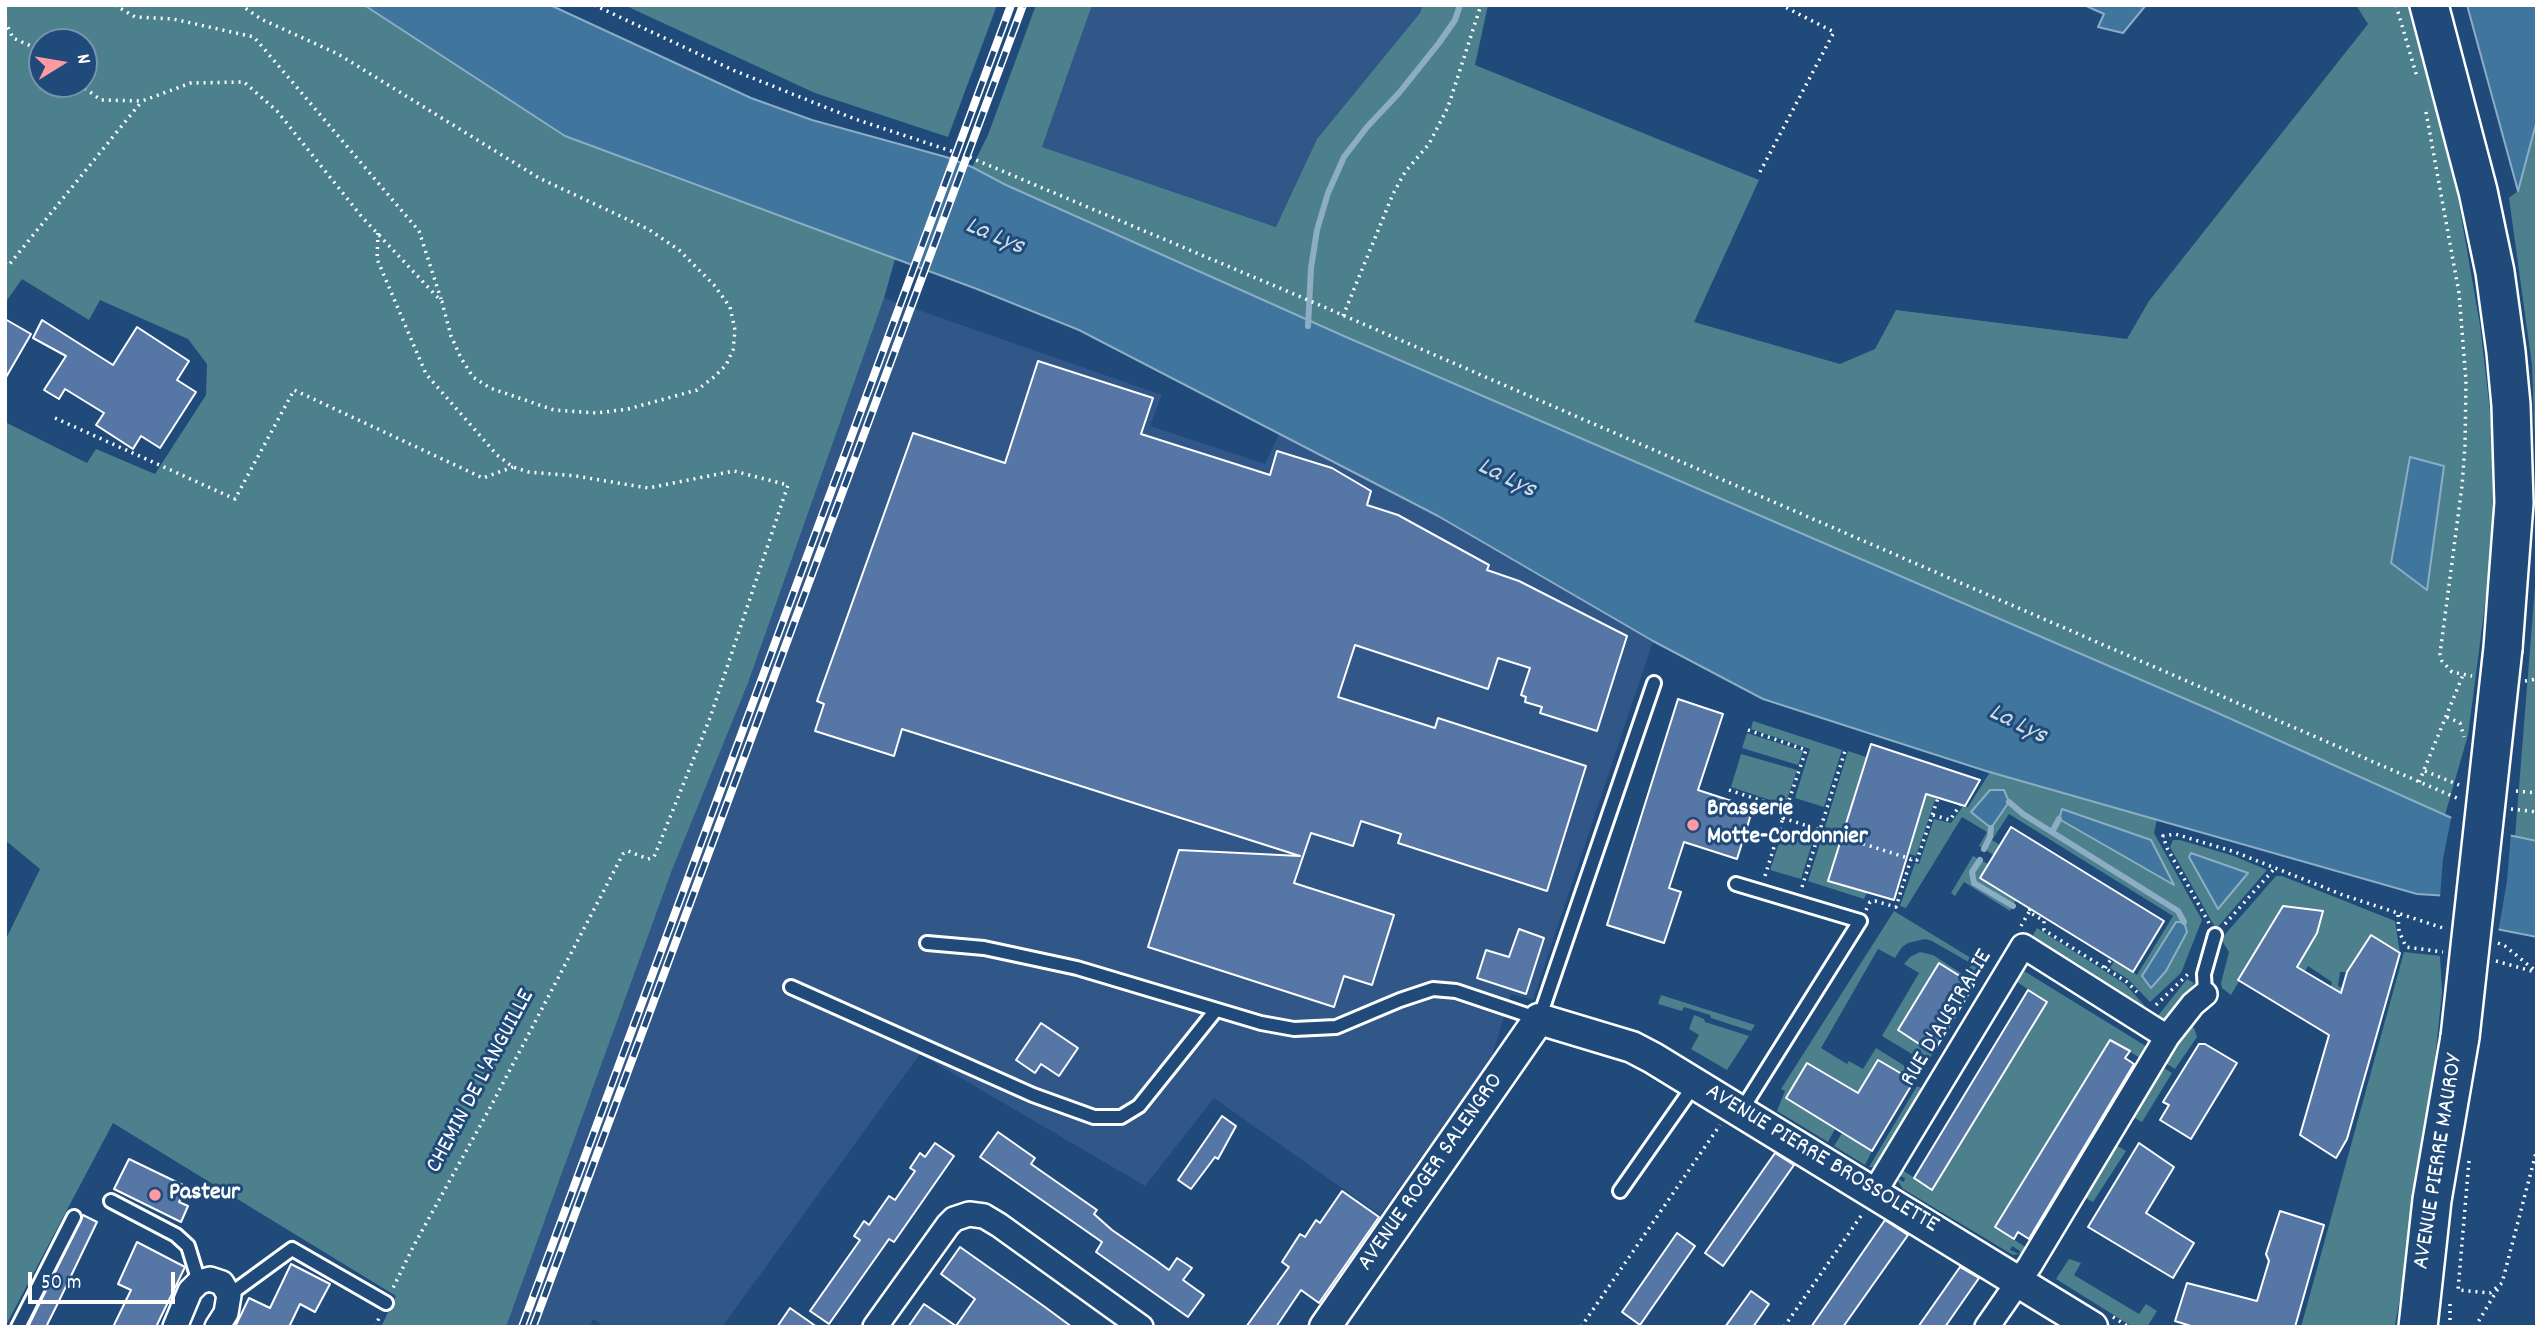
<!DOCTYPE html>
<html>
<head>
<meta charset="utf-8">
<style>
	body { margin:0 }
	#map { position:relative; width:2542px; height:1332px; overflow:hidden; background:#1f4a7a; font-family:Dekko,sans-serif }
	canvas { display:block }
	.frame { position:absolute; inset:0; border:7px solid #fff; pointer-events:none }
	.north { position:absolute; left:28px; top:28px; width:70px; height:70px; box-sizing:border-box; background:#1f4a7a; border:2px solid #7992af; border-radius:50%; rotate:79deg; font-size:19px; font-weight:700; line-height:28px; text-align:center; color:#fff }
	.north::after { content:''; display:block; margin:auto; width:24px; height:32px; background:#ff9aa2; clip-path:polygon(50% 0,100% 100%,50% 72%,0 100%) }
	.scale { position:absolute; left:28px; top:1272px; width:147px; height:32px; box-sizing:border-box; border:4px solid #fff; border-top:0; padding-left:9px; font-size:21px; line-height:24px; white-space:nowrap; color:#fff; -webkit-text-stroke:5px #1f4a7a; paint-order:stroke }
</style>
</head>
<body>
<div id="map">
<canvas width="2542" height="1332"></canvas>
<div class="frame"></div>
<div class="north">N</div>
<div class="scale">50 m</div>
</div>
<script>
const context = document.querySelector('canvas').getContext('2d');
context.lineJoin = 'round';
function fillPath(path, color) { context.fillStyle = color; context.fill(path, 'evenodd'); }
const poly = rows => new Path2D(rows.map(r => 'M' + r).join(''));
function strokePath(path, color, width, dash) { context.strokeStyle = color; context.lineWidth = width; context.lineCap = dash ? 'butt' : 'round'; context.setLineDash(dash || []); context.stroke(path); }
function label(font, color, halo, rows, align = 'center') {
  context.font = font + ' Dekko,sans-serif'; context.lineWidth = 6; context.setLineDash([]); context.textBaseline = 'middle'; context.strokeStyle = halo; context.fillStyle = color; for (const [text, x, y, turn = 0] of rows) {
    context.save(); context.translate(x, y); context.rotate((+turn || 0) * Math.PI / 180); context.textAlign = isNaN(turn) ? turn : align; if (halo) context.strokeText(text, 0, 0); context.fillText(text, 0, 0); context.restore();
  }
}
const built = poly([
	[1092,5,1423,5,1420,13,1317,139,1277,227,1042,147],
	[884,298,1162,395,1150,426,1265,464,1279,434,1438,516,1653,641,1533,1000,1511,994,1491,1059,1380,1215,1214,1098,1145,1186,920,1054,722,1327,605,1327,593,1319,590,1327,506,1327,672,870,748,683]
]);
const green = poly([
	[5,5,364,5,426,44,637,164,895,259,884,298,748,683,672,870,506,1327,381,1327,396,1296,113,1123,5,1327,5,941,40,869,5,840,5,422,87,463,96,449,155,474,206,395,207,364,188,339,100,300,89,320,22,279,5,303],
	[42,42,84,42,84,84,42,84],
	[624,5,997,5,948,137,815,93],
	[1036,5,1092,5,1042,147,1276,227,1317,139,1420,13,1423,5,1488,5,1475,65,1759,180,1694,322,1840,364,1875,349,1896,310,2127,339,2149,301,2368,24,2356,5,2408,5,2456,187,2480,325,2492,428,2493,543,2468,735,2445,815,2211,710,1346,337,1006,185,972,167,988,135],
	[2537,120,2537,495,2532,365,2509,198,2518,191],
	[2537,562,2537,841,2515,837],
	[1753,721,1842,750,1824,807,1795,798,1810,749,1751,729],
	[1747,733,1803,751,1798,765,1742,748],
	[1848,751,1866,757,1844,830,1910,851,1922,809,1904,802,1909,789,1936,797,1916,856,1825,827],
	[1741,754,1797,770,1785,805,1731,787],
	[1990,772,2157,819,2154,833,2202,920,2181,973,2150,1002,2128,979,2110,968,2115,960,2137,975,2173,916,2009,814,1992,840,2000,845,1994,855,1979,846,1987,832,1962,817,1906,908,1900,906,1915,863,1919,864,1934,819,1951,823,1963,806,1968,807],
	[1784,828,1814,837,1801,879,1770,870],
	[1823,834,1841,839,1828,881,1867,892,1864,899,1808,881],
	[2173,840,2180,840,2234,856,2267,870,2216,929,2170,847],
	[1973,856,1988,864,1980,878,2016,900,2010,911,1964,882,1955,896,1951,893],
	[2276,876,2282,876,2395,921,2400,953,2371,935,2347,972,2340,972,2338,986,2342,988,2341,993,2331,986,2332,982,2308,966,2305,971,2297,967,2317,933,2323,911,2283,906,2231,995,2222,988,2221,983,2229,952,2221,939],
	[1894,911,1984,966,1974,985,1939,963,1898,1030,1933,1053,1927,1063,1882,1036,1919,973,1904,964,1910,957,1920,952,1933,955,1965,976,1972,964,1932,941,1925,939,1908,943,1902,947,1895,958,1878,949,1821,1048,1847,1064,1849,1061,1863,1069,1876,1048,1919,1075,1916,1082,1878,1060,1858,1093,1807,1063,1786,1098,1835,1129,1828,1142,1777,1111,1785,1091,1781,1089],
	[2037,928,2125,984,2146,1007,2032,937],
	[2404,952,2440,956,2442,992,2424,1166,2395,1325,2394,1327,2301,1327],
	[2024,971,2149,1048,2142,1059,2110,1040,1995,1227,2027,1248,2019,1254,2020,1251,2012,1246,2010,1250,2019,1254,2013,1255,1903,1189,1896,1178,1904,1182,1905,1178,1898,1175,1902,1170,1932,1189,1995,1087,2047,1002,2017,982],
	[2187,979,2194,983,2172,1020,2163,1022,2157,1017],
	[1661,995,1755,1025,1751,1031,1711,1018,1710,1015,1684,1007,1682,1011,1658,1004],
	[1694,1015,1704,1019,1705,1022,1749,1036,1727,1070,1691,1049,1699,1035,1689,1029],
	[2188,1025,2194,1028,2197,1037,2175,1069,2164,1062],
	[2162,1067,2172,1073,2142,1122,2131,1116],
	[1917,1086,1925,1090,1880,1163,1875,1167,1869,1167],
	[1842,1133,1872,1151,1865,1165,1834,1146],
	[2114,1144,2126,1151,2093,1202,2082,1196],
	[2069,1259,2081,1263,2074,1275,2139,1314,2146,1304,2157,1311,2147,1327,2133,1327,2056,1279]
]);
const water = poly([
	[364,5,550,5,751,98,812,120,946,157,972,167,1006,185,1346,337,2211,710,2445,815,2475,828,2537,841,2537,937,2471,924,2466,897,2417,894,1986,771,1763,699,1653,641,1438,516,1079,330,977,289,565,136,364,5],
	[2084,5,2146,5,2123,33,2098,27,2104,14,2084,5],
	[2467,5,2537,5,2537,120,2518,191,2467,5],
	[2410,457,2444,466,2427,590,2391,563,2410,457],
	[1990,790,2004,790,2009,802,1991,828,1971,812,1990,790],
	[2062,809,2151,840,2174,885,2059,819,2062,809],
	[2191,853,2248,873,2218,909,2189,857,2191,853],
	[2176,922,2184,922,2187,932,2166,971,2151,988,2142,976,2176,922]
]);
const pier = poly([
	[2452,814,2476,825,2511,833,2507,881,2498,933,2470,928,2462,900,2440,898,2443,859]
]);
const stream = poly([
	[1308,326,1311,268,1317,230,1328,193,1344,157,1367,127,1399,93,1439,43,1455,20,1460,5],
	[2009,802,2023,814,2178,911,2184,922],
	[2052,832,2059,819],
	[1984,849,1990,837,1991,828],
	[1980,860,1972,872,1974,883,2013,906]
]);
const building = poly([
	[5,319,31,334,5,379,5,319],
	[42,320,113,365,137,327,189,361,177,380,196,392,160,448,141,436,133,449,96,425,104,413,65,389,59,399,44,390,66,356,33,338,42,320],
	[1038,361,1153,398,1141,434,1270,475,1277,451,1332,468,1371,491,1367,505,1398,515,1489,565,1487,570,1519,581,1627,636,1597,731,1540,713,1542,707,1525,702,1526,697,1521,695,1530,668,1498,658,1488,689,1355,645,1338,697,1435,728,1438,718,1586,766,1547,891,1398,843,1401,834,1361,821,1353,846,1311,833,1294,883,1394,915,1372,985,1344,976,1334,1007,1148,947,1179,850,1300,856,902,729,894,756,815,731,824,704,817,701,913,433,1005,463,1038,361],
	[1678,699,1723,714,1698,790,1753,808,1737,859,1684,842,1669,888,1681,892,1664,943,1607,925,1678,699],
	[1871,744,1980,780,1965,806,1926,794,1894,900,1828,881,1871,744],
	[2011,827,2164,921,2133,972,1980,878,2011,827],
	[2283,906,2323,911,2317,933,2297,967,2341,993,2347,972,2371,935,2400,953,2347,1139,2336,1158,2300,1135,2329,1035,2238,980,2283,906],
	[1519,929,1544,938,1526,994,1477,978,1486,950,1509,957,1519,929],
	[1939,963,1974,985,1933,1053,1898,1030,1939,963],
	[2028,990,2047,1002,1932,1190,1914,1178,2028,990],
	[1041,1023,1078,1048,1059,1076,1041,1064,1035,1073,1016,1060,1041,1023],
	[2110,1040,2130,1051,2125,1058,2134,1064,2029,1239,2018,1232,2014,1239,1995,1227,2110,1040],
	[2199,1044,2205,1044,2237,1063,2191,1139,2160,1120,2169,1105,2163,1102,2199,1044],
	[1878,1060,1914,1081,1872,1151,1786,1098,1807,1063,1858,1093,1878,1060],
	[1222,1116,1236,1126,1218,1159,1215,1157,1191,1189,1178,1180,1222,1116],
	[998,1132,1035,1158,1031,1164,1097,1210,1094,1214,1112,1230,1154,1259,1169,1270,1177,1258,1192,1268,1183,1280,1204,1295,1188,1317,1096,1252,1102,1242,980,1157,998,1132],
	[935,1143,954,1156,894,1242,889,1239,829,1324,810,1311,860,1240,854,1236,864,1221,869,1225,889,1196,895,1200,915,1171,910,1168,920,1153,925,1157,935,1143],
	[2139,1143,2174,1167,2146,1213,2194,1243,2173,1278,2088,1227,2139,1143],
	[1775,1153,1794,1165,1723,1266,1705,1253,1775,1153],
	[129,1159,185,1186,186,1188,179,1202,188,1206,181,1222,114,1189,129,1159],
	[1342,1191,1379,1217,1319,1303,1301,1290,1276,1327,1246,1327,1289,1267,1282,1262,1300,1234,1305,1237,1316,1220,1320,1223,1342,1191],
	[2280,1211,2324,1225,2295,1327,2194,1327,2175,1321,2187,1283,2257,1301,2269,1261,2266,1254,2280,1211],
	[83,1215,97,1222,57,1305,46,1327,28,1327,83,1215],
	[1885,1220,1908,1235,1843,1327,1811,1327,1885,1220],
	[1677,1233,1695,1246,1640,1325,1622,1312,1677,1233],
	[137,1242,185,1267,156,1327,113,1327,131,1290,118,1284,137,1242],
	[960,1247,1045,1307,1072,1327,908,1327,924,1304,956,1326,975,1299,941,1274,960,1247],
	[291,1264,330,1284,315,1312,300,1304,289,1327,235,1327,249,1298,270,1308,291,1264],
	[1960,1267,1979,1278,1945,1327,1918,1327,1960,1267],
	[1751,1291,1769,1304,1753,1327,1725,1327,1751,1291],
	[790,1308,817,1327,777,1327,790,1308]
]);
const path = poly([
	[115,5,135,17,173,19,254,37,419,231,441,299],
	[594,5,735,71,855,119,969,157,1301,297,2459,799],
	[2396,5,2417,77],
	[5,21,13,38,42,51],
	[79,84,101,100,142,101,191,83,244,82,277,111,362,217,442,302,451,336,461,358,473,377,490,388,554,410,597,413,628,409,697,390,714,377,726,365,733,350,735,330,730,307,714,285,679,250,648,229,539,178,338,54,261,19,241,5],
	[2426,112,2459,293,2466,381,2465,446,2462,486,2440,654,2442,661,2452,672,2472,676],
	[1760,172,1834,32,1781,5],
	[378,233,377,259,426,374,497,455,513,467,529,472,576,476,648,488,734,471,788,485,710,718,654,857,648,859,628,851,623,854,491,1106,413,1247,392,1290],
	[5,264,8,266,142,101],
	[1343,316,1393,194,1405,172,1429,144,1448,107,1481,5],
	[55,418,235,499,294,390,483,478,513,467],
	[2525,681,2537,679],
	[2447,717,2460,723,2464,737],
	[1748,730,1806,750,1783,818,1820,830,1845,751],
	[2425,771,2459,785],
	[2419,782,2463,675],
	[1729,790,1787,809],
	[2516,791,2537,793],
	[2511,809,2537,812],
	[1933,815,1950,820,1960,805],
	[1765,876,1783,818],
	[1802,887,1820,830,1911,859],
	[2030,909,2029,912,2044,921,2044,930,2127,982,2137,992],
	[1866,910,1870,902,1875,901,1896,907,1911,859,1917,860,1938,798],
	[2398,915,2399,931,2406,947,2443,952],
	[2209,923,2167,848,2163,836,2175,834,2235,852,2343,895,2446,929],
	[2225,924,2275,868],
	[2021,926,2029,912],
	[2498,943,2505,946,2537,972],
	[2496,961,2535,972],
	[2105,968,2112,958],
	[2156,1005,2188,974],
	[2469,1161,2458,1290,2490,1293,2502,1283,2537,1149],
	[2113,1317,2129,1327],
	[375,1327,380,1316],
	[1581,1327,1720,1125],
	[1784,1327,1863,1213],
	[2450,1327,2450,1304],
	[2475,1327,2499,1287]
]);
const service = poly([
	[1736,884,1860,921,1741,1111],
	[927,943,984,948,1077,968,1261,1023,1294,1029,1336,1027,1400,1000,1433,989,1456,991,1539,1019,1654,683],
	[791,987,1033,1095,1094,1117,1121,1117,1139,1106,1216,1010],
	[2205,994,2204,974,2215,935],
	[1620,1191,1695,1084],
	[111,1201,176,1235,188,1246,199,1282],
	[229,1295,292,1249,386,1303],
	[18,1327,74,1217]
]);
const minor = poly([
	[2167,1037,2193,1004,2205,994],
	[1874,1193,2023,946,2167,1037,2030,1265,1987,1327],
	[175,1327,190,1291,199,1282,210,1279,222,1283,229,1295,226,1313,217,1327],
	[875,1327,948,1225,954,1219,969,1214,984,1216,999,1225,1141,1327]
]);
const tertiary = poly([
	[1325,1327,1539,1019,1632,1047,1653,1058,2092,1327]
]);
const primary = poly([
	[2429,5,2478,191,2495,272,2506,352,2511,405,2514,503,2503,648],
	[2418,1327,2432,1200,2460,1037]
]);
const rail = poly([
	[522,1327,1011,5],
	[533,1327,1023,5]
]);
const primaryBridge = poly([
	[2460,1037,2503,648]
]);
const markers = [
	[1693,825,7,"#ff9aa2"],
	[155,1195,7,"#ff9aa2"]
];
const poiNames = [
	["Brasserie",1707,811],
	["Motte-Cordonnier",1707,839],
	["Pasteur",169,1195]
];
const streetNames = [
	["RUE D'AUSTRALIE",1948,1019,-59],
	["CHEMIN DE L'ANGUILLE",482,1082,-62],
	["AVENUE PIERRE BROSSOLETTE",1821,1160,31],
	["AVENUE PIERRE MAUROY",2440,1162,-81],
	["AVENUE ROGER SALENGRO",1432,1173,-55]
];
const waterNames = [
	["La Lys",994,238,23],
	["La Lys",1506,480,26],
	["La Lys",2017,726,26]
];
fillPath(built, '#305787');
fillPath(green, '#4c808d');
fillPath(water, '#40769d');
strokePath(water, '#8cadc4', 2);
fillPath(pier, '#1f4a7a');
strokePath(stream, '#8cadc4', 6);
fillPath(building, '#5676a6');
strokePath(building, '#fff', 2);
strokePath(service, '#fff', 18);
strokePath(minor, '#fff', 28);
strokePath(tertiary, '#fff', 35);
strokePath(primary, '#fff', 42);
strokePath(path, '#fff', 3.5, [2, 5]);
strokePath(service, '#1f4a7a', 12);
strokePath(minor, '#1f4a7a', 23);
strokePath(tertiary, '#1f4a7a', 30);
strokePath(primary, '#1f4a7a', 37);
strokePath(rail, '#fff', 8);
strokePath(rail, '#1f4a7a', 5, [16]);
strokePath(primaryBridge, '#fff', 42, []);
strokePath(primaryBridge, '#1f4a7a', 37);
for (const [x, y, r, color] of markers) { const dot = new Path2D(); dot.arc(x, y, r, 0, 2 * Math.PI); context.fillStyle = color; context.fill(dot); strokePath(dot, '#1f4a7a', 2.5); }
label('bold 24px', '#fff', '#1f4a7a', poiNames, 'left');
label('24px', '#fff', '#1f4a7a', streetNames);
label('italic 26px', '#cfdde6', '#1f4a7a', waterNames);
</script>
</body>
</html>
